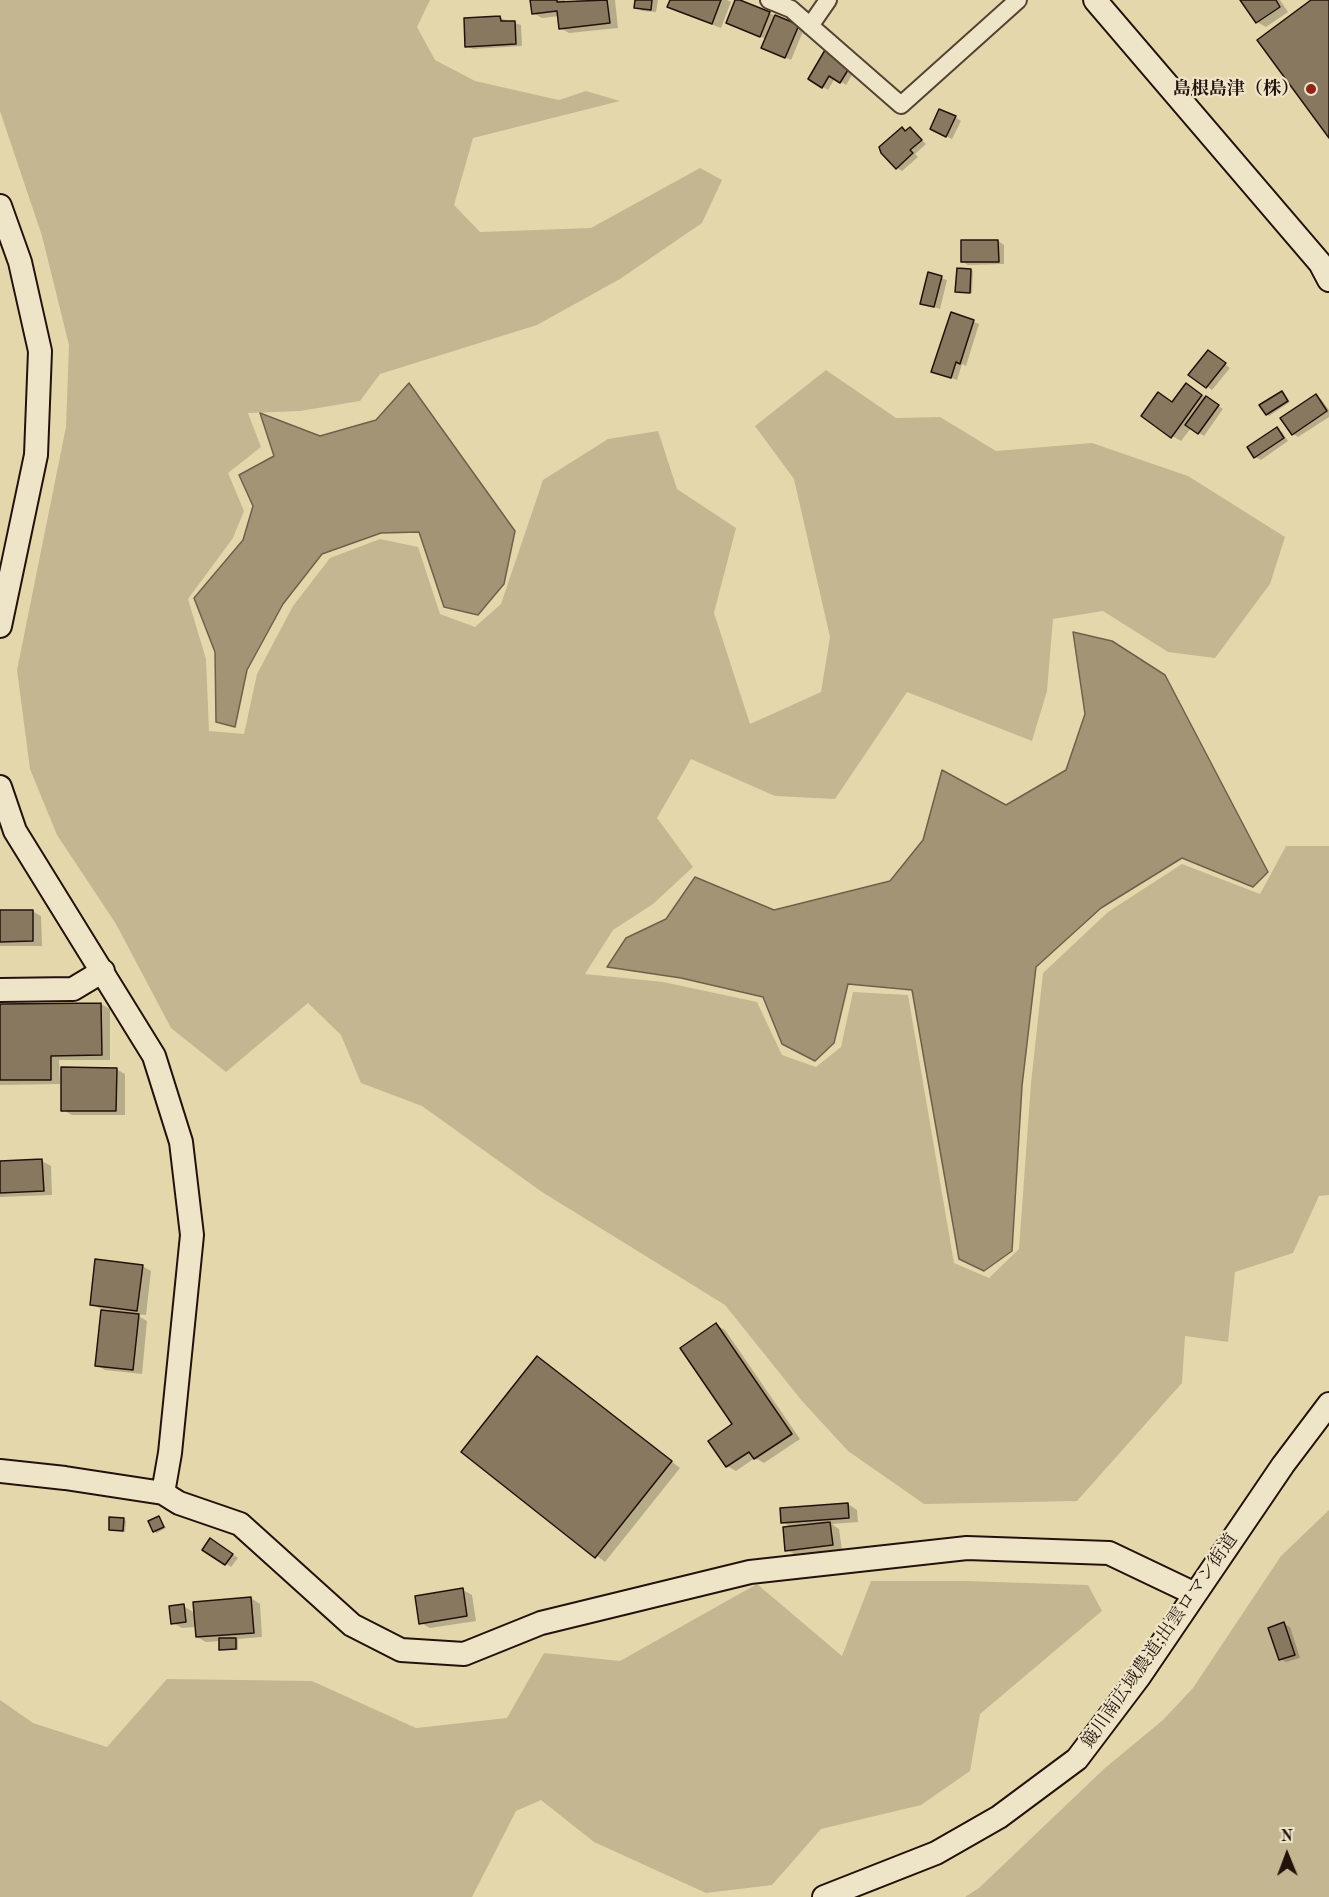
<!DOCTYPE html>
<html>
<head>
<meta charset="utf-8">
<style>
	body { margin:0 }
	#map { position:relative; width:1329px; height:1897px; overflow:hidden; background:#e5d7ac; font-family:"Old Standard TT",serif }
	canvas { display:block }
	.north { position:absolute; left:1257px; top:1825px; width:60px; height:60px; -webkit-text-stroke:4px #eee5c9; paint-order:stroke; rotate:359deg; font-size:16px; font-weight:700; line-height:24px; text-align:center; color:#23120b }
	.north::after { content:''; display:block; margin:auto; width:21px; height:27px; background:#23120b; clip-path:polygon(50% 0,100% 100%,50% 72%,0 100%) }
</style>
</head>
<body>
<div id="map">
<canvas width="1329" height="1897"></canvas>
<div class="north">N</div>
</div>
<script>
const context = document.querySelector('canvas').getContext('2d');
context.lineJoin = 'round';
function fillPath(path, color) { context.fillStyle = color; context.fill(path, 'evenodd'); }
const poly = rows => new Path2D(rows.map(r => 'M' + r).join(''));
function strokePath(path, color, width, dash) { context.strokeStyle = color; context.lineWidth = width; context.lineCap = dash ? 'butt' : 'round'; context.setLineDash(dash || []); context.stroke(path); }
function label(font, color, halo, rows, align = 'center') {
  context.font = font + ' "Old Standard TT","Noto Serif JP",serif'; context.lineWidth = 4.5; context.setLineDash([]); context.textBaseline = 'middle'; context.strokeStyle = halo; context.fillStyle = color; for (const [text, x, y, turn = 0] of rows) {
    context.save(); context.translate(x, y); context.rotate((+turn || 0) * Math.PI / 180); context.textAlign = isNaN(turn) ? turn : align; if (halo) context.strokeText(text, 0, 0); context.fillText(text, 0, 0); context.restore();
  }
}
const green = poly([
	[0,0,430,0,417,27,435,60,475,81,559,100,586,91,620,101,473,138,454,205,480,232,591,228,700,168,722,180,702,223,620,279,537,325,380,374,360,401,300,411,248,413,261,447,228,473,244,511,233,538,188,599,206,659,209,731,244,734,257,674,293,606,330,558,380,539,418,547,440,614,475,627,501,604,543,480,608,439,658,431,677,489,736,528,714,613,750,724,821,692,830,637,794,479,755,426,826,370,896,418,940,417,996,451,1092,443,1188,476,1285,537,1270,584,1215,658,1168,652,1103,611,1053,619,1047,691,1032,741,907,692,835,799,775,796,691,759,657,818,693,867,653,904,613,930,585,974,663,982,757,1002,782,1055,816,1067,841,1047,853,992,908,995,954,1263,989,1278,1019,1249,1031,1083,1043,973,1108,912,1182,864,1260,894,1286,846,1329,846,1329,1195,1319,1196,1293,1253,1235,1272,1228,1342,1185,1336,1182,1383,1077,1501,924,1504,848,1451,802,1401,725,1305,542,1192,422,1106,361,1083,341,1035,308,1003,226,1072,171,1028,116,924,57,835,30,769,17,670,66,427,69,345,42,236,0,111],
	[1329,1510,1329,1897,965,1897,979,1888,1105,1768,1163,1720,1193,1688,1281,1556],
	[871,1581,965,1581,1088,1585,1102,1611,980,1714,970,1771,921,1805,821,1829,772,1885,706,1893,594,1842,541,1800,516,1811,472,1897,0,1897,0,1700,33,1723,107,1747,167,1679,312,1681,416,1728,507,1718,544,1653,620,1661,757,1584,842,1656]
]);
const water = poly([
	[409,383,515,531,504,584,478,615,444,607,419,532,381,533,322,554,283,604,247,670,235,727,216,722,215,652,194,598,243,540,253,506,239,475,274,456,260,413,320,436,376,420,409,383],
	[1073,632,1112,641,1165,675,1268,872,1253,887,1182,858,1101,908,1036,967,1022,1086,1012,1251,984,1271,959,1259,912,990,848,984,834,1043,815,1061,782,1044,763,997,681,978,607,967,626,938,666,919,695,877,774,910,890,881,923,840,942,770,1006,805,1066,770,1085,714,1073,632]
]);
const shadow = poly([
	[532,0,565,0,565,3,579,0,615,0,618,28,569,33,560,28,559,16,542,18,533,13],
	[637,0,658,0,656,12,642,11,636,7],
	[670,0,727,0,731,2,721,28,678,12,669,6],
	[1242,0,1280,0,1288,12,1266,27,1257,22],
	[769,13,804,29,791,60,768,50,766,39,733,25],
	[500,18,521,25,522,46,473,49,467,46],
	[826,52,855,70,846,85,835,78,828,90,810,79],
	[955,117,961,121,952,139,938,132],
	[910,129,926,144,915,154,918,157,902,171,897,168,906,132],
	[998,241,1004,245,1004,264,968,265,963,262],
	[958,269,973,271,972,293,957,291],
	[929,274,947,280,940,309,922,303],
	[952,314,979,324,966,366,962,364,957,380,933,371],
	[1214,355,1230,368,1212,390,1190,374],
	[1195,390,1223,409,1204,436,1191,428,1181,441,1172,436,1173,404],
	[1282,393,1290,402,1269,416,1267,414],
	[1316,396,1321,399,1329,410,1329,417,1298,437,1293,434],
	[1277,429,1282,432,1288,441,1261,460,1255,457],
	[32,911,41,916,42,946,0,946,0,912],
	[101,1004,110,1009,110,1060,59,1060,60,1084,0,1085,0,1005],
	[116,1069,125,1074,125,1115,72,1115,63,1110],
	[42,1161,51,1166,52,1195,0,1197,0,1162],
	[142,1266,151,1271,146,1315,135,1314,147,1321,142,1374,105,1370,96,1365,103,1310,91,1304],
	[716,1325,725,1330,800,1439,764,1463,755,1458,736,1471,727,1466,734,1425],
	[538,1358,680,1468,605,1562,463,1451],
	[848,1504,857,1510,858,1522,832,1524,839,1529,842,1550,796,1555,787,1550,792,1528,783,1522],
	[159,1517,166,1528,157,1533,154,1531],
	[123,1519,126,1521,125,1532,110,1530],
	[216,1543,238,1558,231,1567,204,1549],
	[463,1590,472,1595,476,1621,430,1628,421,1623],
	[251,1598,260,1604,262,1637,238,1639,238,1650,223,1650,220,1649,220,1641,206,1642,197,1637,196,1627,182,1628,173,1623,183,1606,195,1613],
	[1284,1624,1290,1627,1300,1658,1286,1662,1280,1659]
]);
const building = poly([
	[530,0,557,0,557,2,607,0,610,23,559,29,557,11,532,14,530,0],
	[635,0,652,0,651,10,634,8,635,0],
	[670,0,721,0,712,24,667,7,670,0],
	[735,0,740,0,770,12,760,37,726,23,735,0],
	[1240,0,1276,0,1280,7,1256,23,1240,0],
	[1311,0,1329,0,1329,138,1257,40,1311,0],
	[775,15,799,25,785,58,761,48,775,15],
	[500,16,501,21,515,21,516,44,465,47,464,18,500,16],
	[825,50,851,65,840,83,829,76,822,88,808,79,825,50],
	[939,109,956,116,946,137,930,129,939,109],
	[902,127,905,131,910,127,922,140,910,150,913,153,896,169,881,153,879,147,902,127],
	[961,240,998,240,999,262,961,262,961,240],
	[957,268,971,269,970,293,955,292,957,268],
	[928,272,942,276,934,307,920,304,928,272],
	[951,312,974,320,960,364,956,362,951,378,931,372,951,312],
	[1208,350,1226,363,1206,388,1188,375,1208,350],
	[1186,383,1202,395,1171,438,1141,416,1158,392,1172,402,1186,383],
	[1282,391,1288,401,1266,415,1259,405,1282,391],
	[1316,394,1327,411,1292,435,1280,418,1316,394],
	[1206,396,1219,405,1198,434,1185,425,1206,396],
	[1277,427,1284,438,1254,458,1247,447,1277,427],
	[0,910,33,910,33,941,0,942,0,910],
	[101,1003,102,1055,51,1056,51,1080,0,1080,0,1004,101,1003],
	[61,1067,117,1068,116,1111,61,1111,61,1067],
	[42,1159,44,1191,0,1193,0,1161,42,1159],
	[95,1259,143,1265,137,1311,90,1305,95,1259],
	[101,1310,139,1314,133,1370,95,1366,101,1310],
	[716,1323,792,1434,754,1459,749,1452,726,1467,708,1441,732,1424,680,1348,716,1323],
	[537,1356,672,1461,595,1558,461,1452,537,1356],
	[848,1503,849,1518,781,1523,780,1508,848,1503],
	[159,1516,164,1527,153,1532,148,1521,159,1516],
	[109,1517,124,1518,123,1531,109,1530,109,1517],
	[830,1522,833,1545,785,1551,783,1527,830,1522],
	[210,1538,233,1554,225,1565,202,1550,210,1538],
	[463,1588,467,1616,419,1624,415,1596,463,1588],
	[251,1597,254,1633,196,1637,193,1602,251,1597],
	[184,1604,186,1622,171,1624,169,1606,184,1604],
	[1284,1622,1295,1655,1279,1660,1268,1628,1284,1622],
	[219,1638,236,1638,236,1649,219,1650,219,1638]
]);
const street = poly([
	[769,0,791,9,901,105,1018,0],
	[810,26,828,0]
]);
const secondary = poly([
	[1095,0,1320,263,1329,280],
	[0,206,20,262,40,351,36,455,0,626],
	[0,787,15,831,154,1056,181,1142,192,1235,170,1453,163,1493],
	[0,990,73,989,103,971],
	[0,1471,65,1478,163,1493,179,1503,240,1524,352,1625,401,1650,464,1654,541,1623,750,1572,967,1548,1109,1553,1195,1594],
	[824,1897,936,1853,999,1817,1077,1759,1139,1677,1283,1465,1329,1404]
]);
const markers = [
	[1311,89,6,"#8f2418"]
];
const poiNames = [
	["島根島津（株）",1299,89]
];
const streetNames = [
	["簸川南広域農道;出雲ロマン街道",1160,1641,-55]
];
fillPath(green, '#c4b691');
fillPath(water, '#a39475');
strokePath(water, '#70604b', 1.5);
fillPath(shadow, '#0003');
fillPath(building, '#88785f');
strokePath(building, '#23120b', 1.5);
strokePath(street, '#544333', 20);
strokePath(secondary, '#23120b', 26);
strokePath(street, '#eee5c9', 16);
strokePath(secondary, '#eee5c9', 22);
for (const [x, y, r, color] of markers) { const dot = new Path2D(); dot.arc(x, y, r, 0, 2 * Math.PI); context.fillStyle = color; context.fill(dot); strokePath(dot, '#eee5c9', 2); }
label('bold 18px', '#23120b', '#eee5c9', poiNames, 'right');
label('18px', '#23120b', '#eee5c9', streetNames);
</script>
</body>
</html>
